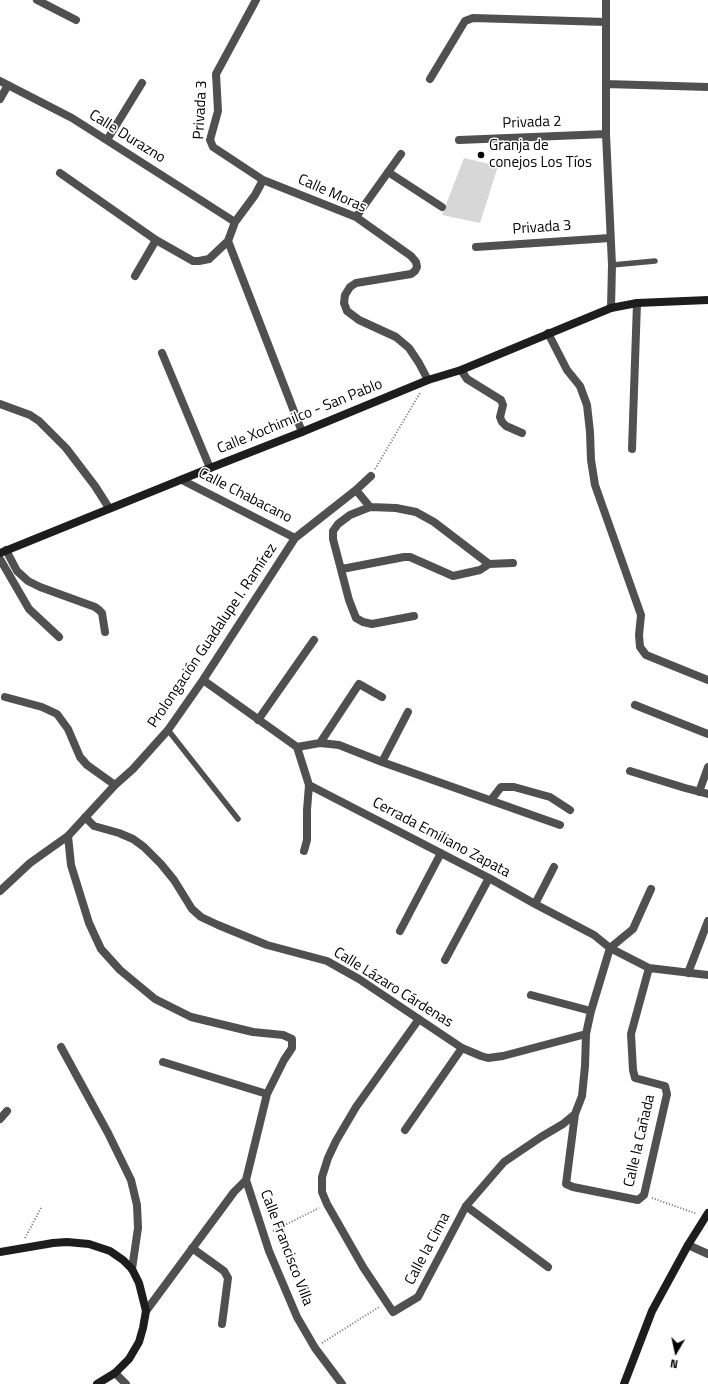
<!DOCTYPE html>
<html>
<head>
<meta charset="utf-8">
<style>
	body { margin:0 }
	#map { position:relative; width:708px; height:1384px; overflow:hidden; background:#fff; font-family:"Titillium Web",sans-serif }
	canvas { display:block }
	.north { position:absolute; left:656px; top:1332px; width:40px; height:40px; -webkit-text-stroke:3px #fff; paint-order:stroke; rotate:189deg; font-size:11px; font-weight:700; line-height:16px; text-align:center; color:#000 }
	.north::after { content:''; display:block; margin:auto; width:14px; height:18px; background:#000; clip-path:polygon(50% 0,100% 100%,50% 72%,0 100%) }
</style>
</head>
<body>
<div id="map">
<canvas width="708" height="1384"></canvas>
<div class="north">N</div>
</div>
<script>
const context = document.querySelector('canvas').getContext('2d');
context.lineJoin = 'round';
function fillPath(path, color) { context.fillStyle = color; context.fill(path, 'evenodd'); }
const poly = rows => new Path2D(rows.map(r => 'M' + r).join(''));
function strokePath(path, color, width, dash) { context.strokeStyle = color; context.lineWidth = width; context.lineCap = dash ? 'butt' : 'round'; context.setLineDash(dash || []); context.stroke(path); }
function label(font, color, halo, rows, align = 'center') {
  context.font = font + ' "Titillium Web",sans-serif'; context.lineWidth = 3; context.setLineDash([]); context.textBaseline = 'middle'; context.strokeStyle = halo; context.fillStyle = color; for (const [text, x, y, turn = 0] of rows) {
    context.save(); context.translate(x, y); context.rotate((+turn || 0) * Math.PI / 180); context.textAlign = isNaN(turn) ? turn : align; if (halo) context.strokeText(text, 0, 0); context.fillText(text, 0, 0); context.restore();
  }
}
const green = poly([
	[464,158,498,166,480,223,442,215]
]);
const path = poly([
	[375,469,420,393],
	[652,1198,697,1214],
	[273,1231,319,1208],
	[25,1238,41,1208],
	[322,1343,379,1307]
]);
const lane = poly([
	[612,265,655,261],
	[168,730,238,819]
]);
const street = poly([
	[37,0,76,20],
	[256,0,216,74,218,111,210,140,213,147,263,180],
	[606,0,606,134,612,265,611,308],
	[430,79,465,21,473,18,606,22],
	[0,81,72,118,235,222],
	[606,84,708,87],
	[0,99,8,85],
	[107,140,142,83],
	[459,140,606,134],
	[388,172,442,207],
	[60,173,156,240,193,261,199,261,209,259,228,241,235,222,255,195,263,180,356,217,411,256,416,262,417,267,415,271,411,274,356,283,350,287,345,295,344,303,347,311,359,320,396,337,409,348,419,363,428,380],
	[356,217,401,154],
	[228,241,302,432],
	[476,247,610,238],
	[135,276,156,240],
	[548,333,567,370,580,386,587,405,590,432,591,460,595,485,641,615,639,635,640,647,646,655,708,680],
	[162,353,210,468],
	[461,370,467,379,501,400,503,405,500,417,502,422,506,426,522,433],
	[0,404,30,415,39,421,66,448,95,486,109,508],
	[632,449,637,303],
	[182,480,295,538],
	[356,490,370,507,396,508,416,512,434,522,489,564,513,563],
	[370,507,350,515,338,524,333,531,333,539,349,600,356,618,363,622,372,624,414,616],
	[6,550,17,571,28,581,40,587,95,607,99,610,102,613,105,632],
	[0,559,29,609,59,637],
	[342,569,404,557,410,557,453,576,480,570,489,564],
	[203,680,297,747,309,785,489,878,535,904,594,935,610,948,649,968,708,975],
	[5,697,42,707,57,714,68,729,80,757,87,765,115,785],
	[635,705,708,734],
	[258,720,314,640],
	[320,743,359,684,382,697],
	[297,747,320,743,339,745,382,762,560,825],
	[382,762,408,712],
	[630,771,685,788,708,794],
	[699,792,708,767],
	[491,800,501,787,514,787,550,797,570,810],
	[85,817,94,826,119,833,133,839,144,847,161,864,174,880,192,909,201,917,218,925,267,945,327,961,359,979,462,1048,481,1056,488,1058,503,1056,586,1034],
	[68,836,71,865,89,923,101,949,120,970,155,999,191,1017,253,1032,283,1035,292,1039,292,1048,284,1060,267,1094,246,1180,269,1251,297,1317,315,1348,342,1384],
	[304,851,307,840,307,810,309,785],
	[0,891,30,863,68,836,115,785,133,769,168,730,203,680,295,538,356,490,371,476],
	[535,904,554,867],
	[400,931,441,853],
	[445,960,489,878],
	[688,973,708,921],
	[531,995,591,1011],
	[419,1019,356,1107,336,1141,328,1158,322,1177,322,1192,327,1204,363,1267,393,1312,418,1297,466,1206,504,1162,541,1137,563,1124,575,1114,582,1096,585,1066,586,1034,591,1011,610,948,633,929,651,889],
	[61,1047,108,1133,131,1180,137,1205,138,1228,132,1269],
	[163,1062,267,1094],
	[575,1114,566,1184,573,1187,638,1200,644,1195,667,1094,665,1086,635,1078,633,1070,631,1034,649,968],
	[0,1119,7,1111],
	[405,1130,462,1048],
	[466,1206,548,1267],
	[688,1245,708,1254],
	[192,1248,224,1271,228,1278,222,1324],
	[146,1311,234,1192,246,1180],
	[115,1373,126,1384]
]);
const secondary = poly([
	[0,553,210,468,302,432,428,380,461,370,611,308,637,303,708,300],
	[0,1252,53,1243,67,1242,89,1244,110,1251,123,1260,132,1269,139,1283,146,1311,143,1328,139,1342,129,1359,115,1373,97,1384],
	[624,1384,652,1311,688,1245,708,1213]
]);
const markers = [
	[481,155,4,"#000"]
];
const streetNames = [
	["Privada 3",201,110,-87],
	["Privada 2",532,123,-2],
	["Calle Durazno",127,137,32],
	["Calle Moras",332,194,24],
	["Privada 3",542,228,-4],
	["Calle Xochimilco - San Pablo",300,417,-22],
	["Calle Chabacano",245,496,27],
	["Prolongación Guadalupe I. Ramírez",213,636,-56],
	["Cerrada Emiliano Zapata",441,838,28],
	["Calle Lázaro Cárdenas",393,988,32],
	["Calle la Cañada",640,1141,-77],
	["Calle Francisco Villa",286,1248,69],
	["Calle la Cima",428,1249,-62]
];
const poiNames = [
	["Granja de",489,146],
	["conejos Los Tíos",489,163]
];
fillPath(green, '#d7d7d7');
strokePath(path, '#727272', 2, [1, 2]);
strokePath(lane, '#505050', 5.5);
strokePath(street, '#505050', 8);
strokePath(secondary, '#1d1d1d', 8);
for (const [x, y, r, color] of markers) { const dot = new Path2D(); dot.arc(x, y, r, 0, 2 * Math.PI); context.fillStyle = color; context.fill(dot); strokePath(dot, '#fff', 1.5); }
label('15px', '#000', '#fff', streetNames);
label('15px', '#000', '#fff', poiNames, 'left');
</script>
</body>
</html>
